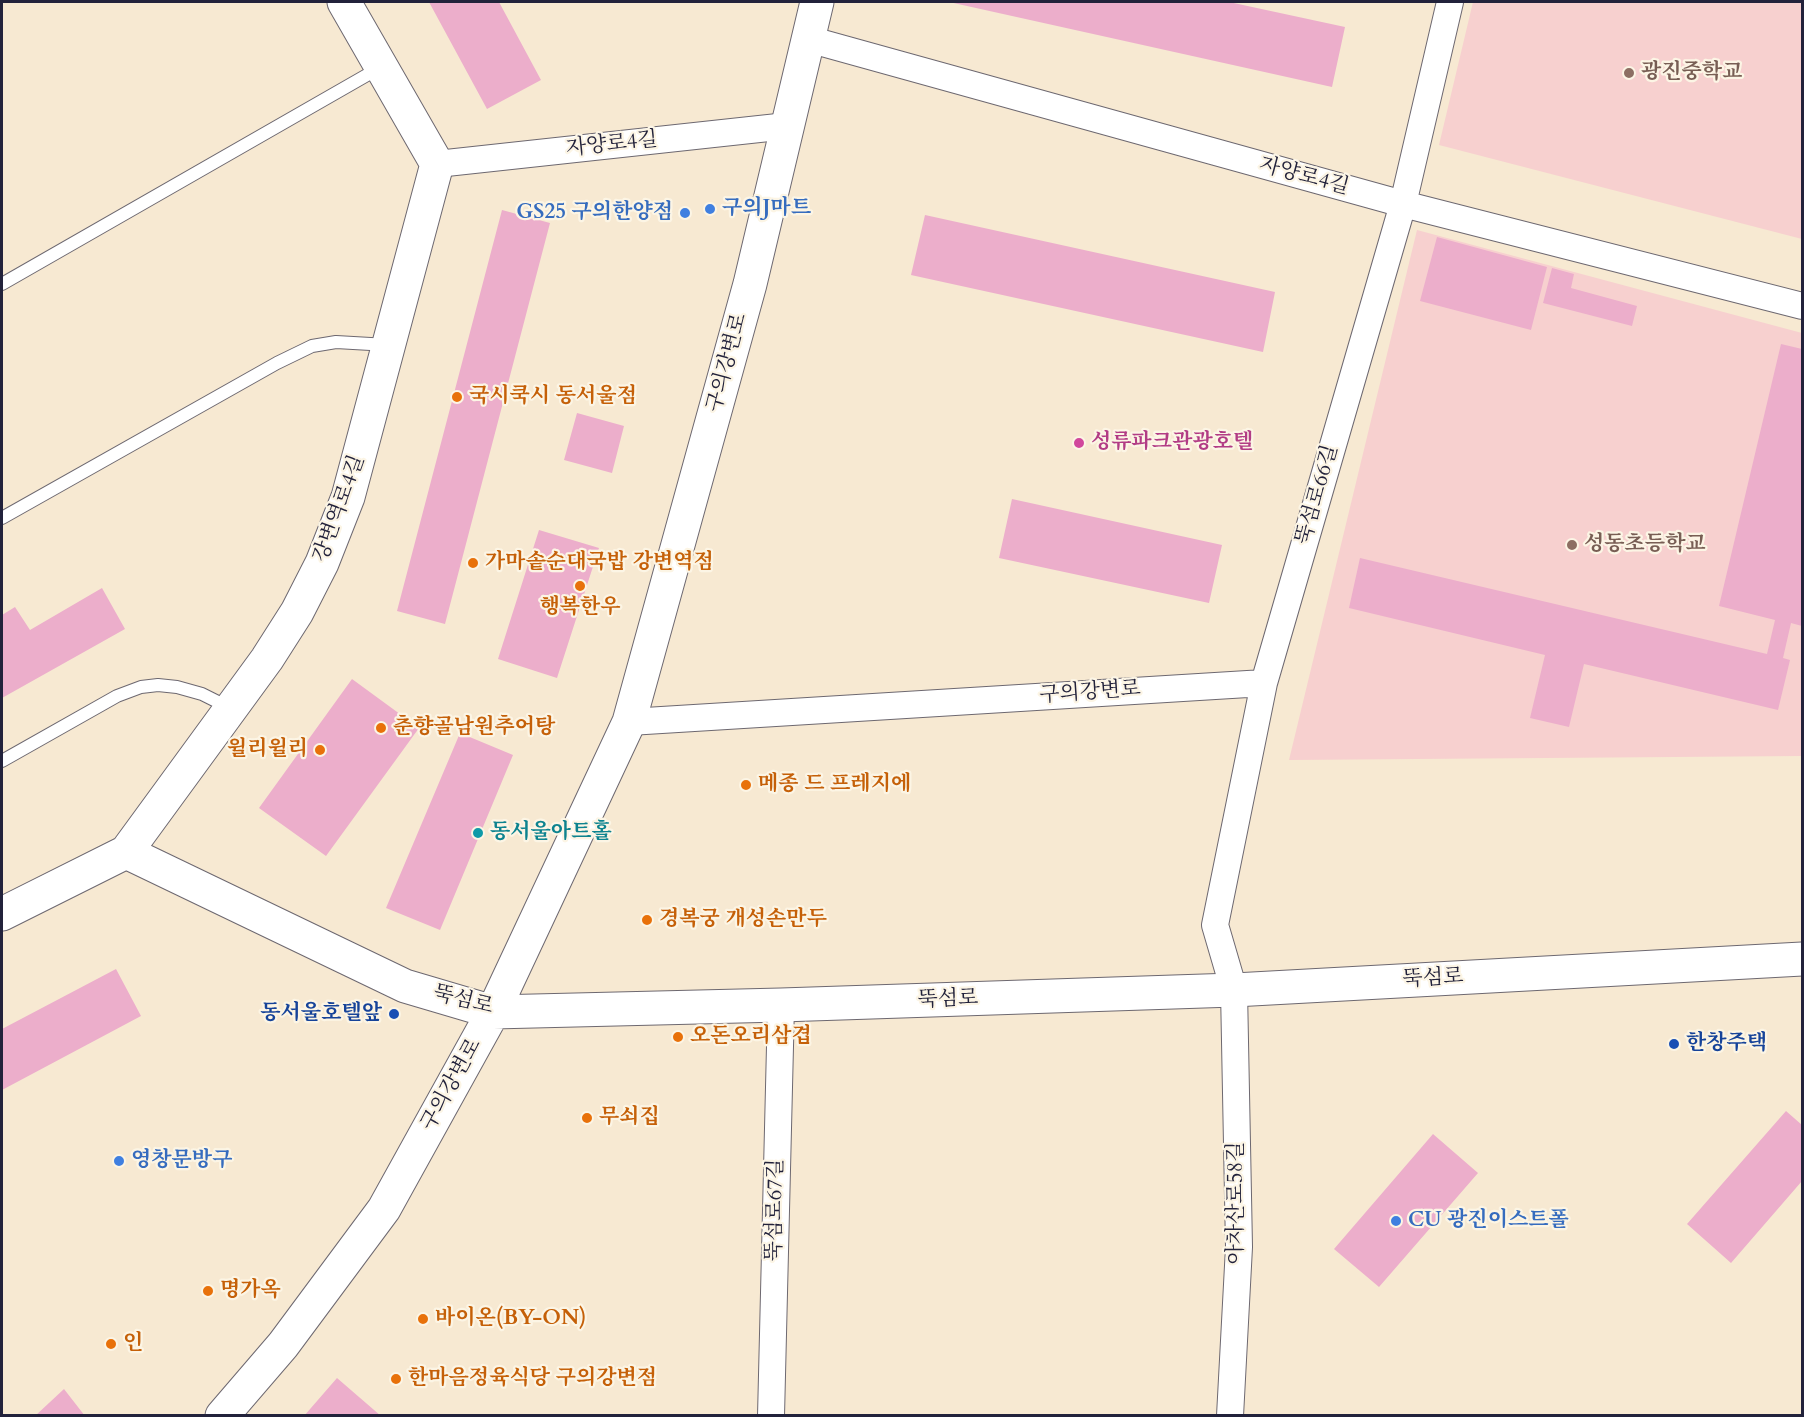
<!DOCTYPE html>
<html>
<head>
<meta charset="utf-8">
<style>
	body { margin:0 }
	#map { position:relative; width:1804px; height:1417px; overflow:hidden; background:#f7e9d2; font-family:Cardo,serif }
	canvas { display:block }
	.frame { position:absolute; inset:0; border:3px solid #22223b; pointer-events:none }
</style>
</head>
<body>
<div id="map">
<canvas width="1804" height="1417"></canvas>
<div class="frame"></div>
</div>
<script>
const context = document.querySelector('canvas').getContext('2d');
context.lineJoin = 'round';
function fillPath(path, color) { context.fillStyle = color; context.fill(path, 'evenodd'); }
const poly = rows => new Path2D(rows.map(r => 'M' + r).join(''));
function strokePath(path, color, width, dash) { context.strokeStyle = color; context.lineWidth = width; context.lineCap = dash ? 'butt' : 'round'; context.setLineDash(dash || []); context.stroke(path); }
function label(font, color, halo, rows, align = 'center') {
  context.font = font + ' Cardo,"Noto Serif KR",serif'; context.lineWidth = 4.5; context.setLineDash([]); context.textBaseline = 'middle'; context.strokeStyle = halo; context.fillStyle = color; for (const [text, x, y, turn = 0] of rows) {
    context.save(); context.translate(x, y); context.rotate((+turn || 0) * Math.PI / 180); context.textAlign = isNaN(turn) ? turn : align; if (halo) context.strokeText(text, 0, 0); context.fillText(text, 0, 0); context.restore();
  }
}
const built = poly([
	[1473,2,1802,2,1802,239,1439,145],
	[1417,230,1802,333,1802,756,1289,760]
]);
const building = poly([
	[429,2,499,2,541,80,487,109],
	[949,2,1229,2,1345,27,1332,87],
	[502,210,550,223,445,624,397,611],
	[925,215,1275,292,1263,352,911,275],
	[1437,237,1547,267,1531,330,1420,301],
	[1552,268,1574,274,1571,288,1637,306,1632,326,1543,303],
	[1781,344,1802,349,1802,626,1791,623,1783,658,1790,660,1778,710,1584,664,1569,727,1530,718,1545,655,1349,608,1360,558,1767,654,1775,620,1719,606],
	[577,413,624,426,612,473,564,460],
	[1012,499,1222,545,1209,603,999,558],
	[539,530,599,548,557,678,498,659],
	[102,588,125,629,2,698,2,615,15,607,30,630],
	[352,679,419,728,326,856,259,808],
	[460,733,513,755,440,930,386,908],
	[116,969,141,1016,2,1090,2,1029],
	[1786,1111,1802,1125,1802,1181,1731,1263,1687,1224],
	[1433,1134,1478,1173,1379,1287,1334,1249],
	[337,1378,381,1416,304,1416],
	[64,1389,85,1416,35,1416]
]);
const lane = poly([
	[2,284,381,67],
	[2,518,277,363,312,346,336,342,388,345],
	[2,761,117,696,141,687,158,685,177,687,202,694,230,708]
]);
const street = poly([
	[808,39,1403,204,1802,306],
	[437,164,787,126],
	[629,722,1264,683],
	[771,1416,781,1005],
	[1230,1416,1239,1247,1234,990,1215,925,1264,683,1403,204,1450,2]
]);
const secondary = poly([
	[126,852,405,986,493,1012,781,1005,1234,990,1802,959],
	[2,914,126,852,267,659,297,612,322,563,348,497,437,164,344,2],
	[222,1416,283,1345,384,1209,493,1012,629,722,750,284,817,2]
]);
const markers = [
	[1629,73,6,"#8d6e63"],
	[710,209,6,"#3f7fe0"],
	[685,213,6,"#3f7fe0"],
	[457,397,6,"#e8710a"],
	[1079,443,6,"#d1479c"],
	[1572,545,6,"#8d6e63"],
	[473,563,6,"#e8710a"],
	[580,586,6,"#e8710a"],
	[381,728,6,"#e8710a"],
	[320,750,6,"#e8710a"],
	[746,785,6,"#e8710a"],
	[478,833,6,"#0f9aa8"],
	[647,920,6,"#e8710a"],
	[394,1014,6,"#1a4fb4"],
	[678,1037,6,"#e8710a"],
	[1674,1044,6,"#1a4fb4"],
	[587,1118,6,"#e8710a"],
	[119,1161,6,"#3f7fe0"],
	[1396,1221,6,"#3f7fe0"],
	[208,1291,6,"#e8710a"],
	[423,1319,6,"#e8710a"],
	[111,1344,6,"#e8710a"],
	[396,1379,6,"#e8710a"]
];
const educationNames = [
	["광진중학교",1641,73],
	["성동초등학교",1584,545]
];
const streetNames = [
	["자양로4길",612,145,-6],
	["자양로4길",1304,177,15],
	["구의강변로",728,363,-75],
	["뚝섬로66길",1318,495,-74],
	["강변역로4길",340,509,-70],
	["구의강변로",1090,693,-4],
	["뚝섬로",1433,979,-3],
	["뚝섬로",948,1000,-2],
	["뚝섬로",463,1001,14],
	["구의강변로",452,1085,-61],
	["아차산로58길",1237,1203,-90],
	["뚝섬로67길",776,1210,-89]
];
const shopNames = [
	["구의J마트",722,209],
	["GS25 구의한양점",673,213,"right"],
	["영창문방구",131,1161],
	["CU 광진이스트폴",1408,1221]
];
const foodNames = [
	["국시쿡시 동서울점",469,397],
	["가마솥순대국밥 강변역점",485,563],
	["행복한우",580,608,"center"],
	["춘향골남원추어탕",393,728],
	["윌리윌리",308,750,"right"],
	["메종 드 프레지에",758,785],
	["경복궁 개성손만두",659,920],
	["오돈오리삼겹",690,1037],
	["무쇠집",599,1118],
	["명가옥",220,1291],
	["바이온(BY-ON)",435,1319],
	["인",123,1344],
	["한마음정육식당 구의강변점",408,1379]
];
const hotelNames = [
	["성류파크관광호텔",1091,443]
];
const cultureNames = [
	["동서울아트홀",490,833]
];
const transitNames = [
	["동서울호텔앞",382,1014],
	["한창주택",1686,1044,"left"]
];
fillPath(built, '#f7d0cf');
fillPath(building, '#ecaecb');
strokePath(lane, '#6d6870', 14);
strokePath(street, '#6d6870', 28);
strokePath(secondary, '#6d6870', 35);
strokePath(lane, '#fff', 12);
strokePath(street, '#fff', 26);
strokePath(secondary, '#fff', 33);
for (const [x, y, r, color] of markers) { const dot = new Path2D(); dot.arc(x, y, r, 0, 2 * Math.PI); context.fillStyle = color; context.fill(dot); strokePath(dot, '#fcf5e5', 2); }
label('bold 21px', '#785e54', '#fcf5e5', educationNames, 'left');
label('21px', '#22223b', '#fcf5e5', streetNames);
label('bold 21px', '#366cbe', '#fcf5e5', shopNames, 'left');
label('bold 21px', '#c56008', '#fcf5e5', foodNames, 'left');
label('bold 21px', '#b23c85', '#fcf5e5', hotelNames, 'left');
label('bold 21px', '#0d838f', '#fcf5e5', cultureNames, 'left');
label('bold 21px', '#164399', '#fcf5e5', transitNames, 'right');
</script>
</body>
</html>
